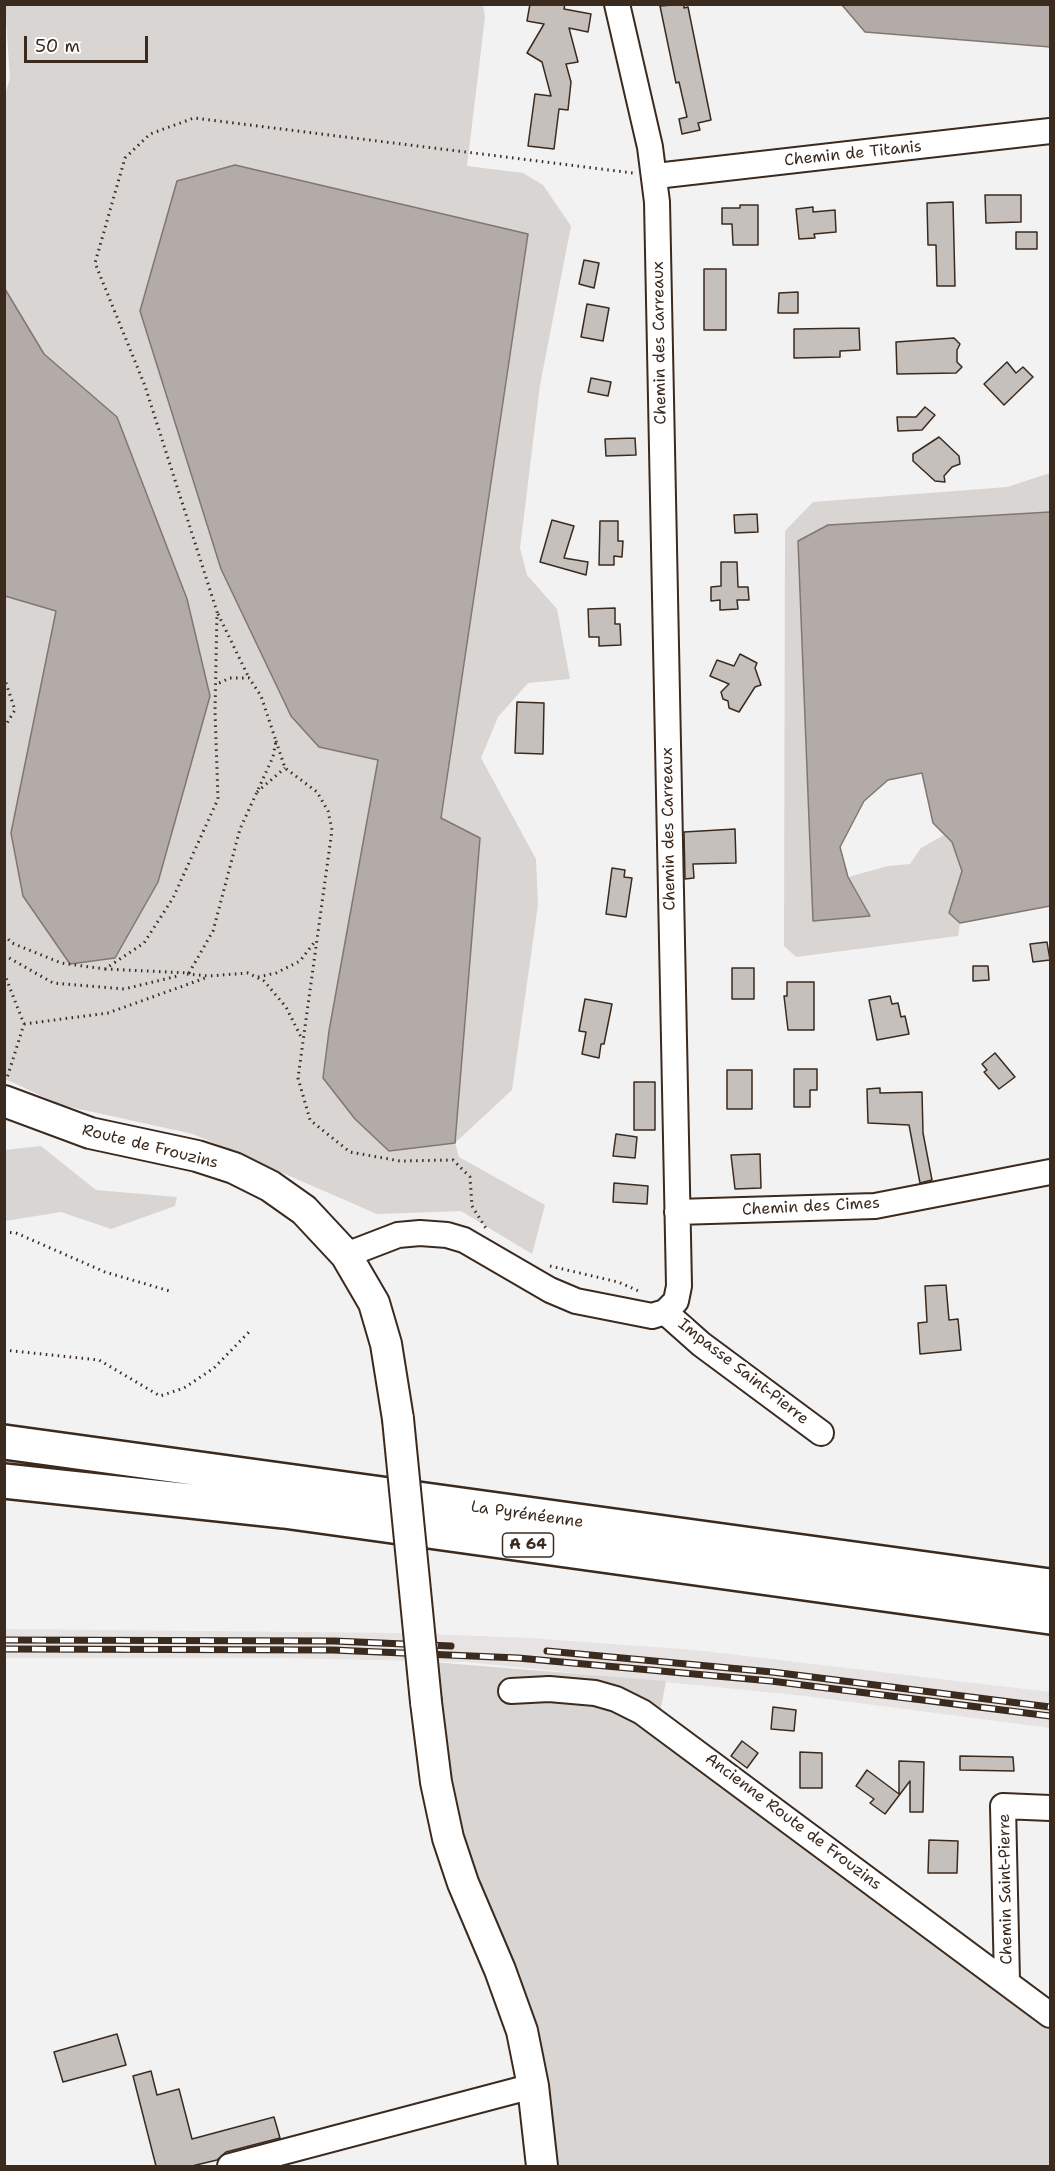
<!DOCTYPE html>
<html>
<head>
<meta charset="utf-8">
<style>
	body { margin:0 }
	#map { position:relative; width:1055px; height:2171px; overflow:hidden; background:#f3f2f2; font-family:"Shantell Sans",sans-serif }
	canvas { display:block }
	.frame { position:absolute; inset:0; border:6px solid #3b2a1e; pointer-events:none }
	.scale { position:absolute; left:24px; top:36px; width:124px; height:27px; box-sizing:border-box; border:3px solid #3b2a1e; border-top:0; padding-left:8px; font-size:18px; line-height:21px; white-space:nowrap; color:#3b2a1e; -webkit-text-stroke:4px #fff; paint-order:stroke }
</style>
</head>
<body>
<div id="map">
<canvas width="1055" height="2171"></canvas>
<div class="frame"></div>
<div class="scale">50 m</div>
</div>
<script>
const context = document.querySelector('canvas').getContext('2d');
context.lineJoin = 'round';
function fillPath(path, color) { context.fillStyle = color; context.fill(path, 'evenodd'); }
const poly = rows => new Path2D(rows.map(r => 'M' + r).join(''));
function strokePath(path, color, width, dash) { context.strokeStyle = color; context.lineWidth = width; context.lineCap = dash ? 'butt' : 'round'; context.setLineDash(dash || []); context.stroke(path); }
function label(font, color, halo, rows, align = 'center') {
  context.font = font + ' "Shantell Sans",sans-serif'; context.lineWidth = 5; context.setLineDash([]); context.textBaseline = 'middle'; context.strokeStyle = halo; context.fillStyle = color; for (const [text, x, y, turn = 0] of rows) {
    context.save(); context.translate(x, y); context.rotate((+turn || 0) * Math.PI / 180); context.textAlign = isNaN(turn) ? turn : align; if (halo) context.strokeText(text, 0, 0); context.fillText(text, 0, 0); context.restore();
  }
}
const built = poly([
	[5,1629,402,1633,530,1638,695,1650,1050,1692,1050,1728,805,1696,465,1662,282,1658,5,1658]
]);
const green = poly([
	[5,5,483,5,485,17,467,166,523,173,543,185,571,226,540,385,520,548,527,575,557,609,570,679,528,683,498,717,481,758,536,859,538,905,512,1090,455,1143,459,1157,545,1205,532,1254,461,1211,377,1214,193,1134,61,1105,5,1079,5,596,56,611,11,833,115,958,158,882,210,696,187,599,117,417,44,354,5,289,4,97,10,79],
	[527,234,441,818,329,1031,378,759,319,747],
	[1050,473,1050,512,828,525,813,920,870,916,848,877,888,866,910,864,921,848,944,835,952,842,962,871,949,913,960,923,958,936,796,957,784,946,785,531,813,502,1007,487],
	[41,1146,96,1190,177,1197,175,1206,111,1229,61,1212,5,1221,5,1150],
	[432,1662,666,1681,657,1729,904,1913,1050,2030,1050,2166,552,2166,449,1803]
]);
const water = poly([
	[842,5,1050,5,1050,47,865,32,842,5],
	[235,165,528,234,441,818,480,838,455,1143,389,1151,355,1119,323,1078,329,1031,378,760,319,747,291,716,221,569,140,311,177,181,235,165],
	[5,289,44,354,117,417,187,599,210,696,158,882,115,958,70,964,23,896,11,833,56,611,5,596,5,289],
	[1050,512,1050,906,960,923,949,913,962,871,952,842,933,823,922,773,888,780,864,801,840,847,848,877,870,916,813,921,798,541,828,525,1050,512]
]);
const building = poly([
	[530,4,565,4,564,9,591,14,588,32,569,28,578,62,566,64,571,82,568,110,559,109,554,149,528,146,535,94,551,96,542,62,527,53,544,24,527,21,530,4],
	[684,4,684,8,688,7,711,120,698,123,700,130,682,134,679,119,687,117,679,82,676,83,660,6,684,4],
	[985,195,1021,195,1021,222,986,223,985,195],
	[953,202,955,286,937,286,936,245,928,245,927,203,953,202],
	[740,205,758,205,758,245,733,245,732,224,722,224,722,208,740,208,740,205],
	[813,207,813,212,835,210,836,232,814,234,815,238,799,239,796,209,813,207],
	[1016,232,1037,232,1037,249,1016,249,1016,232],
	[584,260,599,263,594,288,579,284,584,260],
	[704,269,726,269,726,330,704,330,704,269],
	[798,292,798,313,778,313,779,293,798,292],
	[587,304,609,308,603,341,581,337,587,304],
	[859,328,860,350,840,351,840,357,794,358,794,329,859,328],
	[954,338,960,344,957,350,957,362,962,367,956,373,897,374,896,342,954,338],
	[1007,362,1016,373,1023,367,1033,377,1004,405,984,384,1007,362],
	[591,378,611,382,608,396,588,392,591,378],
	[925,407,935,415,922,430,898,431,897,417,916,417,925,407],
	[939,437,959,456,960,464,952,467,944,476,945,482,935,481,913,461,913,454,939,437],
	[635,438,636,455,606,456,605,439,635,438],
	[757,514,758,532,735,533,734,515,757,514],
	[552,520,574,526,564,558,588,562,586,575,540,562,552,520],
	[600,521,618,521,618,541,623,541,622,557,614,556,614,565,599,565,600,521],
	[721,562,737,562,738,587,748,587,749,600,737,600,738,609,720,610,720,600,711,601,711,587,721,586,721,562],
	[615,608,615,624,620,624,621,645,599,646,599,637,589,637,588,609,615,608],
	[740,654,757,663,755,668,761,685,755,687,739,712,729,708,728,701,723,699,721,692,729,684,710,676,717,660,734,666,740,654],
	[517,702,544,703,543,754,515,753,517,702],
	[735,829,736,863,693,864,694,878,685,879,684,832,735,829],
	[612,868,625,870,624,877,632,878,626,917,606,914,612,868],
	[1047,942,1050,960,1033,962,1030,944,1047,942],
	[973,966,988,966,989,980,973,981,973,966],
	[732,968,754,968,754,999,732,999,732,968],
	[787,982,814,982,814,1030,788,1030,784,996,787,996,787,982],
	[890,996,892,1004,898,1003,901,1017,905,1016,909,1034,877,1040,869,1000,890,996],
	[585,999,612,1004,604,1044,601,1044,599,1058,582,1054,586,1032,579,1031,585,999],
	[995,1053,1015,1077,999,1089,984,1072,987,1070,982,1064,995,1053],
	[794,1069,817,1069,817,1090,810,1090,810,1107,794,1107,794,1069],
	[727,1070,752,1070,752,1109,727,1109,727,1070],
	[634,1082,655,1082,655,1130,634,1130,634,1082],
	[880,1088,880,1093,922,1092,923,1133,932,1180,920,1183,909,1125,868,1123,867,1089,880,1088],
	[616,1134,637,1137,635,1158,613,1156,616,1134],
	[760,1154,761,1188,735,1189,731,1155,760,1154],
	[614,1183,648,1186,647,1204,613,1202,614,1183],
	[946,1285,949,1320,958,1319,961,1350,920,1354,918,1323,927,1322,925,1286,946,1285],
	[773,1707,796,1710,794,1731,771,1729,773,1707],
	[742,1741,758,1753,747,1768,731,1756,742,1741],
	[800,1752,822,1753,822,1788,800,1788,800,1752],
	[960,1756,1013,1757,1014,1771,960,1770,960,1756],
	[899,1761,924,1762,923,1812,910,1812,910,1781,885,1814,870,1803,874,1799,856,1786,867,1770,899,1794,899,1761],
	[929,1840,958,1841,957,1873,928,1873,929,1840],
	[117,2034,126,2065,63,2082,54,2052,117,2034],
	[151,2071,157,2095,179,2089,192,2139,274,2117,280,2138,226,2152,217,2160,192,2166,156,2166,133,2076,151,2071]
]);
const path = poly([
	[218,614,249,678],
	[4,677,15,710,4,728],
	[276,741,285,768,317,792,328,811,332,830,298,1078,310,1120,350,1152,400,1161,453,1160,470,1177,472,1206,487,1230],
	[257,792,285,768],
	[4,935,12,943,61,963,105,969,144,943,173,898,218,799,215,711,217,612,145,386,95,263,125,158,150,134,194,118,633,173],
	[4,955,53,983,124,989,178,976],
	[105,969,189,973,213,931,240,829,273,757,276,741,261,696,249,678,230,678,217,684],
	[4,973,24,1024,7,1078],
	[187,974,209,976,248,973,264,981,286,1007,301,1037],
	[258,977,276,973,300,961,316,940],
	[24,1024,108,1013,208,977],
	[4,1232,16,1233,105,1272,173,1292],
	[550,1266,618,1282,641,1292],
	[4,1350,99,1360,160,1396,184,1388,214,1368,249,1332]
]);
const minor = poly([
	[656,176,1050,131],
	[677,1212,875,1206,1050,1172],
	[346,1255,398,1235,420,1233,447,1235,464,1240,550,1290,576,1301,652,1316,665,1312,676,1301,679,1286,657,202,650,147,617,4],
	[665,1312,701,1344,821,1433],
	[511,1691,549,1689,595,1693,616,1699,642,1712,1050,2015],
	[1007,1981,1003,1806,1050,1808],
	[230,2166,533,2086]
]);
const major = poly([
	[4,1101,90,1133,197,1156,234,1168,270,1186,304,1210,346,1255,374,1303,386,1344,398,1419],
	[426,1702,436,1782,448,1838,463,1883,500,1970,522,2031,533,2086,542,2166]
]);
const highway = poly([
	[4,1442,1050,1586],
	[4,1481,284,1511,1050,1617]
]);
const rail = poly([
	[4,1640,334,1641,451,1646],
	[4,1649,333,1650,518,1658,771,1681,1050,1716],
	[547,1651,772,1672,1050,1707]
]);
const majorBridge = poly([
	[398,1419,426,1702]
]);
const shields = [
	[528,1545,51]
];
const shieldNames = [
	["A 64",528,1545]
];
const streetNames = [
	["Chemin de Titanis",853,154,-6],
	["Chemin des Carreaux",660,343,-91],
	["Chemin des Carreaux",669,829,-91],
	["Route de Frouzins",150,1147,14],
	["Chemin des Cimes",811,1207,-3],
	["Impasse Saint-Pierre",743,1372,38],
	["La Pyrénéenne",527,1515,8],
	["Ancienne Route de Frouzins",793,1822,37],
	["Chemin Saint-Pierre",1006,1889,-91]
];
fillPath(built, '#e6e3e2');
fillPath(green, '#d8d5d2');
fillPath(water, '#b2aba7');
strokePath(water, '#827770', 1.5);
fillPath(building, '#c6c0bd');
strokePath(building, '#3b2a1e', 1.5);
strokePath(minor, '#3b2a1e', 28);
strokePath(major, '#3b2a1e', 34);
strokePath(highway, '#3b2a1e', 38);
strokePath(path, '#3b2a1e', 3, [1.5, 4.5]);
strokePath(minor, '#fff', 24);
strokePath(major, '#fff', 30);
strokePath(highway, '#fff', 33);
strokePath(rail, '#3b2a1e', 7);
strokePath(rail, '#fff', 4.5, [14]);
strokePath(majorBridge, '#3b2a1e', 34, []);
strokePath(majorBridge, '#fff', 30);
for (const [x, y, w] of shields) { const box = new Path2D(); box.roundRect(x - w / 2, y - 12, w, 24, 4.5); context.fillStyle = '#fff'; context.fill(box); strokePath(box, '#3b2a1e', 1.5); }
label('bold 15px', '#3b2a1e', null, shieldNames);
label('16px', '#3b2a1e', '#fff', streetNames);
</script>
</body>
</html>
